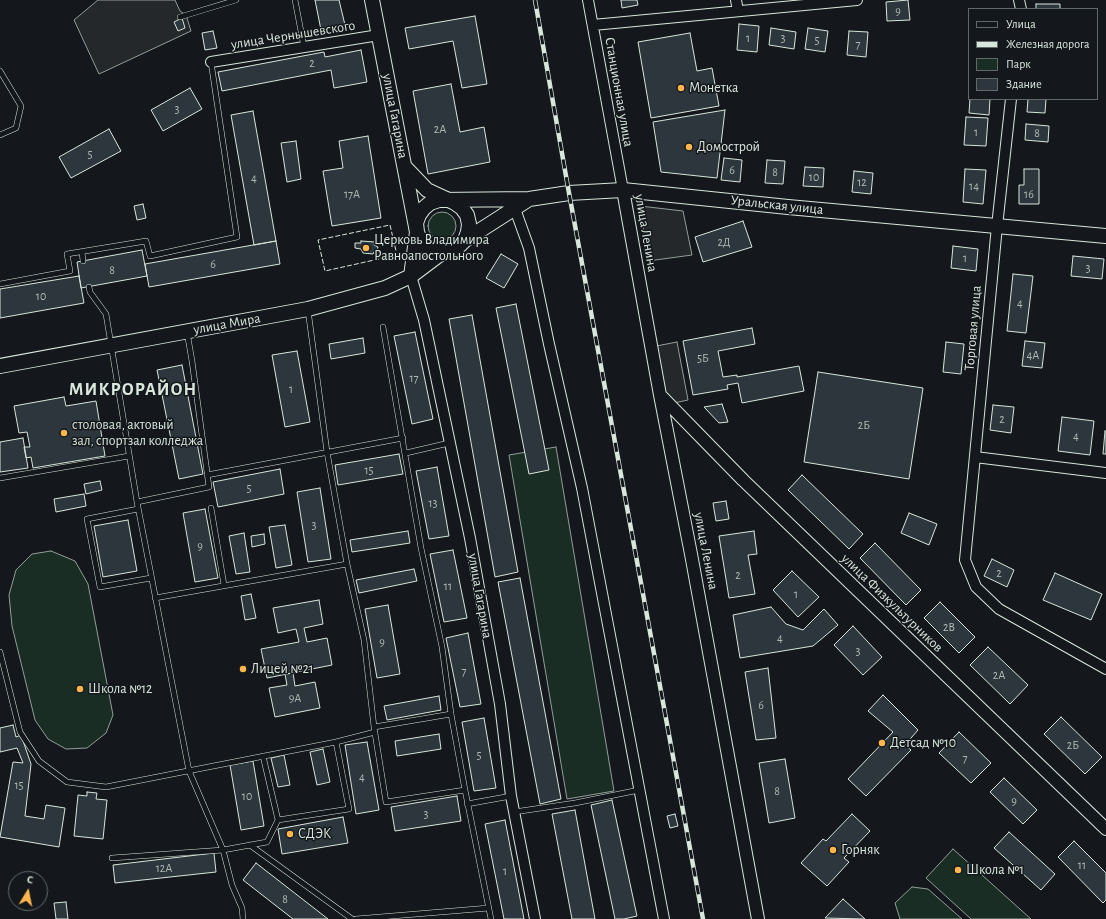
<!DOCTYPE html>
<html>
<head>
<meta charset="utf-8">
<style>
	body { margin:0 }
	#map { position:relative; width:1106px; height:919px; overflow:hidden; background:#14181c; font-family:"Alegreya Sans",sans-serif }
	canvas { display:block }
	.legend { position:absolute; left:968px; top:8px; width:130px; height:92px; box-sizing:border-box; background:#14181c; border:1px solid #626a69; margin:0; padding:5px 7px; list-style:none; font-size:12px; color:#d8e6dc }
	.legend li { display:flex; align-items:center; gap:8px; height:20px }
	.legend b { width:20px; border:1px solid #626a69 }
	.north { position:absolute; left:8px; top:871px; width:40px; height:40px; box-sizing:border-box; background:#14181c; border:1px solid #626a69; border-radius:50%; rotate:10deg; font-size:11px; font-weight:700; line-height:16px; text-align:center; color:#d8e6dc }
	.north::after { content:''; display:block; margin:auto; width:14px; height:18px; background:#ffb74d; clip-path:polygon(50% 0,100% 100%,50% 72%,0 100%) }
</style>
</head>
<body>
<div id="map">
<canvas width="1106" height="919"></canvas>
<ul class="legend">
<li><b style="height:5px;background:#14181c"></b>Улица</li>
<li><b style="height:5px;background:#d8e6dc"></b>Железная дорога</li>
<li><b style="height:11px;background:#1a2d24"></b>Парк</li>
<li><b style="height:11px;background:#2c363c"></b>Здание</li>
</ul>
<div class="north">С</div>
</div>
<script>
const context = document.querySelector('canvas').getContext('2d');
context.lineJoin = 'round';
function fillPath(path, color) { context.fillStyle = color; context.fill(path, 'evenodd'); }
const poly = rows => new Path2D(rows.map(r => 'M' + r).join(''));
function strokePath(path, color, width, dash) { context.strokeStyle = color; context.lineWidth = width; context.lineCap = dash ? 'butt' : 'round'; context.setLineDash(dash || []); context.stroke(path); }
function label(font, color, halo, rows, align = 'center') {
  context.font = font + ' "Alegreya Sans",sans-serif'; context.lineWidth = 3; context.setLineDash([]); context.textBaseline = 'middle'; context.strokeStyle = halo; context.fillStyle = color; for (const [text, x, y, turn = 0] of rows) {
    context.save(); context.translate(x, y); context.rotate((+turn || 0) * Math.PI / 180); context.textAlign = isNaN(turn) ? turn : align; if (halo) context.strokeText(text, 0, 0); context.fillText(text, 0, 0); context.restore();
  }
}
const green = poly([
	'428 226a14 14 0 1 1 28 0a14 14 0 1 1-28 0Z',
	[556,447,614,791,567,799,509,455,556,447],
	[51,551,75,561,88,584,113,715,106,733,87,748,66,749,48,739,35,720,12,626,9,595,16,570,32,554,51,551],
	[953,849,1031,919,971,919,926,878,953,849],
	[912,887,928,889,962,919,900,919,895,903,912,887]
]);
const parking = poly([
	[98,0,175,0,180,11,186,15,191,31,99,74,74,20,98,0],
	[640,206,683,211,692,255,648,261,640,206],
	[677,342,688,400,669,404,651,347,677,342]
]);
const building = poly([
	[315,0,339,0,345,25,321,30,315,0],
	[621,0,637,0,638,5,622,8,621,0],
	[908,0,910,20,887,21,886,2,908,0],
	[1036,4,1060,4,1060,9,1036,9,1036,4],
	[475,16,487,84,462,88,453,41,409,49,405,28,475,16],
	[182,18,185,28,178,31,174,22,182,18],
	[739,24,759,26,757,52,737,50,739,24],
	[771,28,796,32,794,49,769,45,771,28],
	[808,28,828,31,825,52,805,49,808,28],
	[213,31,217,48,205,50,202,33,213,31],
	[849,31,868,32,866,57,847,55,849,31],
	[690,33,697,71,712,68,719,106,651,118,638,42,690,33],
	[361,50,367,82,334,88,331,70,222,91,218,72,324,52,325,57,361,50],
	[451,84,460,132,484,127,490,162,428,174,413,91,451,84],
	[190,88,202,109,163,131,151,110,190,88],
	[970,99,990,99,989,115,969,113,970,99],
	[1028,99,1046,99,1045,113,1027,112,1028,99],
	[725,110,717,178,661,172,653,122,725,110],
	[253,111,276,241,254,245,231,115,253,111],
	[966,117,988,118,986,146,964,145,966,117],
	[1026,124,1049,126,1048,142,1025,140,1026,124],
	[109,129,121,151,71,178,59,157,109,129],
	[368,136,381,218,332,226,323,171,343,168,339,141,368,136],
	[296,141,301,179,287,182,281,143,296,141],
	[724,158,742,160,740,182,721,180,724,158],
	[767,160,785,161,783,184,765,183,767,160],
	[805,167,824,168,823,187,803,186,805,167],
	[965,169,986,170,983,204,963,202,965,169],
	[1024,169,1039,169,1039,204,1019,204,1019,185,1024,185,1024,169],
	[854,171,873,173,871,194,852,192,854,171],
	[143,204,146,218,137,220,134,206,143,204],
	[743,221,752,247,703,262,695,237,743,221],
	[276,241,280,264,149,287,145,264,276,241],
	[361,241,375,242,374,245,378,247,377,251,374,252,373,254,363,253,361,249,355,248,355,243,361,243,361,241],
	[953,246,978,249,976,271,951,268,953,246],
	[142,250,147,276,81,288,77,262,142,250],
	[501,254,518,264,504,288,486,278,501,254],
	[1073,256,1104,259,1102,279,1071,276,1073,256],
	[1013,274,1033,276,1026,333,1007,331,1013,274],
	[79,276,84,303,0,318,0,289,79,276],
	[516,304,549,470,529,474,496,308,516,304],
	[472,315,518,572,495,577,449,319,472,315],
	[752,328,755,344,718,351,723,377,737,375,737,377,799,366,804,391,742,403,738,383,727,385,728,389,693,395,683,341,752,328],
	[415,332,433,419,412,424,394,336,415,332],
	[363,338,365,353,331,359,329,344,363,338],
	[1025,341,1045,343,1042,368,1022,366,1025,341],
	[946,342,964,344,961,374,943,372,946,342],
	[297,351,310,422,285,427,272,355,297,351],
	[182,365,203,474,179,479,157,370,182,365],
	[818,372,923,388,909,479,804,462,818,372],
	[64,397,66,406,96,401,105,456,33,468,31,457,26,458,24,447,30,447,27,432,19,433,14,406,64,397],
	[722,404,728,422,719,423,704,407,722,404],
	[993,405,1014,407,1011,433,990,430,993,405],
	[1062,417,1094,421,1090,455,1058,451,1062,417],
	[1105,431,1106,431,1106,454,1103,454,1105,431],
	[23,438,28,468,0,472,0,442,23,438],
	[399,454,403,474,338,485,335,465,399,454],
	[437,467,449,536,429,539,416,471,437,467],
	[280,469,284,494,218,507,213,482,280,469],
	[802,475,863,534,849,549,788,490,802,475],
	[100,481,102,490,86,494,84,484,100,481],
	[320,488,331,559,308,562,297,492,320,488],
	[84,494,86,506,56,512,54,499,84,494],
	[726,501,729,519,716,521,713,503,726,501],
	[205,509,218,578,195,582,183,513,205,509],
	[909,513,937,524,929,545,901,533,909,513],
	[128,520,137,571,103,577,94,526,128,520],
	[285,525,292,565,276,568,269,527,285,525],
	[408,531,410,543,352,552,350,540,408,531],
	[754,531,757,554,748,555,755,594,729,598,719,536,754,531],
	[244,533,250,572,236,574,229,536,244,533],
	[264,534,265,544,252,547,251,536,264,534],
	[875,543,921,590,906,605,860,558,875,543],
	[453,550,467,618,444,622,430,554,453,550],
	[992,559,1014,570,1007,587,984,576,992,559],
	[414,569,417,581,359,593,356,580,414,569],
	[792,571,819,597,798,617,773,590,792,571],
	[1055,573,1102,594,1091,620,1043,600,1055,573],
	[520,578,561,799,540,804,498,582,520,578],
	[251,594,256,618,245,620,241,596,251,594],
	[319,600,323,624,304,628,307,642,327,638,332,665,267,678,261,649,299,642,296,629,278,633,273,608,319,600],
	[940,602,975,637,959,653,924,618,940,602],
	[388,605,400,674,377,678,365,609,388,605],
	[771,607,786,624,803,630,824,609,838,625,813,646,740,658,733,615,771,607],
	[853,626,882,657,863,675,834,645,853,626],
	[468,633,481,704,460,707,446,638,468,633],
	[988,647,1028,685,1010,704,970,665,988,647],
	[768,668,776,738,756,740,745,672,768,668],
	[293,673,295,686,315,682,320,708,275,717,269,688,287,685,285,674,293,673],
	[883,695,918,730,905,745,911,750,866,796,848,779,893,732,868,711,883,695],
	[439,696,441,710,387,720,384,706,439,696],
	[1061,717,1102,757,1085,774,1044,734,1061,717],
	[484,718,496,788,474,791,462,722,484,718],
	[13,725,16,737,21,735,31,764,25,816,44,819,46,805,65,808,59,847,0,837,13,762,23,763,17,748,0,752,0,728,13,725],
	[959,732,991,763,971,783,939,753,959,732],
	[439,734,441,749,397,756,395,741,439,734],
	[367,742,379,810,356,814,345,745,367,742],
	[323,749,330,782,317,785,310,752,323,749],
	[284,755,290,785,278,787,271,758,284,755],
	[785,759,795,818,769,823,759,763,785,759],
	[253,761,264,826,241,830,230,765,253,761],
	[1004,778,1037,810,1023,824,990,792,1004,778],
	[87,792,97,793,96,799,107,800,103,839,74,836,78,795,87,796,87,792],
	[457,796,461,821,395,831,391,807,457,796],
	[612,800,637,916,624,919,615,919,591,805,612,800],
	[575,810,595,919,572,919,552,814,575,810],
	[675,814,678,826,670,828,667,816,675,814],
	[852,814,870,831,844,858,849,862,827,886,801,863,823,839,826,841,852,814],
	[343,817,348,843,282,854,278,829,343,817],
	[505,820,524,919,504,919,485,824,505,820],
	[1009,832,1055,874,1041,890,994,848,1009,832],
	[1074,841,1106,873,1106,900,1103,903,1058,857,1074,841],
	[214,853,216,872,115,883,113,865,214,853],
	[256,863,328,919,293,919,243,880,256,863],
	[843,899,865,919,825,918,843,899],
	[66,902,68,919,56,919,54,903,66,902]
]);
const service = poly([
	[295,0,304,47],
	[180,17,236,0],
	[0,71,21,106,16,128,0,135],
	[82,252,83,261],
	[0,284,70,271,67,254,146,241,150,256,237,237,211,62],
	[89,287,90,292,106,314,137,502,189,771,223,850,232,885,242,908,243,919],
	[308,310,327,452,347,564,364,640,374,727,386,802,465,790],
	[383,327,421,548,442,647,451,714,465,790,491,919],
	[406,453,449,443],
	[207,475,403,438],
	[0,478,129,456],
	[137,502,209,487,192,361,187,332],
	[211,508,224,585],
	[138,509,87,519,100,587,151,578],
	[155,598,347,564],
	[0,652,20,732,39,761,67,782,106,787,336,742,375,732],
	[374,727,451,714],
	[467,804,511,796],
	[514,812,575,803,639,790],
	[278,820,349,809,336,742],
	[250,845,352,919],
	[112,858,223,850,267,842,278,820,263,756],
	[356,919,489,908]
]);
const minor = poly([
	[588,0,623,190],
	[736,0,738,11],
	[1019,0,1021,9],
	[593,25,857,0],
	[211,62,379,35],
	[1011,99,997,226,965,560,976,587,999,609,1106,669],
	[515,209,529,248,549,344,582,488,664,919],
	[411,276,424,320,470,538,500,704,511,796,535,919],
	[975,457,1106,473]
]);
const tertiary = poly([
	[623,190,660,395,691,554,758,919],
	[660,395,743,480,1106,829]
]);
const secondary = poly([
	[372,0,417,232,420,240,426,247,434,251,443,252,452,251,459,246,465,240,529,199],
	[405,167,427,190,455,203,462,208,467,215,469,224,468,232,465,240],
	[411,276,417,232,416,223,419,215,424,208,430,203,439,200,529,199,569,193,623,190,788,207,1106,236],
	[0,366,308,309,385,288,411,276,443,252]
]);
const rail = poly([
	[535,0,569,193,703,919]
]);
const fence = poly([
	[390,225,397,255,325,271,318,240,390,225]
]);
const markers = [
	[681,88,4,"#ffb74d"],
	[689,147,4,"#ffb74d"],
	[366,248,4,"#ffb74d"],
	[64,433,4,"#ffb74d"],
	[243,669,4,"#ffb74d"],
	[80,689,4,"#ffb74d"],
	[882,743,4,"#ffb74d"],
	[290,834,4,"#ffb74d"],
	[833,850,4,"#ffb74d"],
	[958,870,4,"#ffb74d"]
];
const numberNames = [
	["9",898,11],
	["1",748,38],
	["3",783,38],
	["5",817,40],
	["7",858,44],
	["2",312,63],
	["3",177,109],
	["2А",440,129],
	["1",976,132],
	["8",1037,133],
	["5",90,154],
	["6",732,170],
	["8",775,172],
	["10",814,177],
	["4",254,178],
	["12",862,182],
	["14",974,186],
	["17А",352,194],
	["16",1029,194],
	["2Д",724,242],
	["1",965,258],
	["6",213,264],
	["3",1088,268],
	["8",112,270],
	["10",41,296],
	["4",1020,303],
	["4А",1033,355],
	["5Б",703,358],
	["17",414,378],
	["1",291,389],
	["2",1002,419],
	["2Б",864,425],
	["4",1076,436],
	["15",369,470],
	["5",249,488],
	["13",433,503],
	["3",314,525],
	["9",200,546],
	["2",999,573],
	["2",738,575],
	["11",448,586],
	["1",796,594],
	["2В",949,627],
	["4",780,638],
	["9",382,642],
	["3",858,651],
	["7",464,671],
	["2А",999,675],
	["9А",295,698],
	["6",761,705],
	["2Б",1073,745],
	["5",479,755],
	["7",965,758],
	["4",362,777],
	["15",19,785],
	["8",777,791],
	["10",247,796],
	["9",1014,801],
	["3",426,814],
	["11",1082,865],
	["12А",164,868],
	["1",505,871],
	["8",285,899]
];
const streetNames = [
	["улица Чернышевского",293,35,-9],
	["Станционная улица",619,92,80],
	["улица Гагарина",395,116,79],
	["Уральская улица",777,205,6],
	["улица Ленина",646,233,80],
	["улица Мира",227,324,-10],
	["Торговая улица",973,328,-85],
	["улица Ленина",706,551,79],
	["улица Гагарина",480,596,80],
	["улица Физкультурников",892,603,44]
];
const poiNames = [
	["Монетка",689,88],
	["Домострой",697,147],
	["Церковь Владимира",374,240],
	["Равноапостольного",374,256],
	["столовая, актовый",72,425],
	["зал, спортзал колледжа",72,441],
	["Лицей №21",251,669],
	["Школа №12",88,689],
	["Детсад №10",890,743],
	["СДЭК",298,834],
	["Горняк",841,850],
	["Школа №1",966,870]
];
const districtNames = [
	["МИКРОРАЙОН",133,390]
];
fillPath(green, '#1a2d24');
strokePath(green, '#939e99', 1);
fillPath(parking, '#24282b');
strokePath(parking, '#939e99', 1);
fillPath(building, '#2c363c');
strokePath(building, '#d8e6dc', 1);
strokePath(service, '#d8e6dc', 6);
strokePath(minor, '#d8e6dc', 12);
strokePath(tertiary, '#d8e6dc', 14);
strokePath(secondary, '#d8e6dc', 16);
strokePath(service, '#14181c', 5);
strokePath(minor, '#14181c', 10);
strokePath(tertiary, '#14181c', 12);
strokePath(secondary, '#14181c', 14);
strokePath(rail, '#d8e6dc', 4.5);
strokePath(rail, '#14181c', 3, [9]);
strokePath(fence, '#d8e6dc', 1, [5, 2]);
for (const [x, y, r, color] of markers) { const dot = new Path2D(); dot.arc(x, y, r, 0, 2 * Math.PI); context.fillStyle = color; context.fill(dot); strokePath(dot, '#14181c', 1.5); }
label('12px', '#adbab4', null, numberNames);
label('14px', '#d8e6dc', '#14181c', streetNames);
label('14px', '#d8e6dc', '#14181c', poiNames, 'left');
context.letterSpacing = '1px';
label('bold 18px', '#d8e6dc', '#14181c', districtNames);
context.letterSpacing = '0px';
</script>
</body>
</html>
